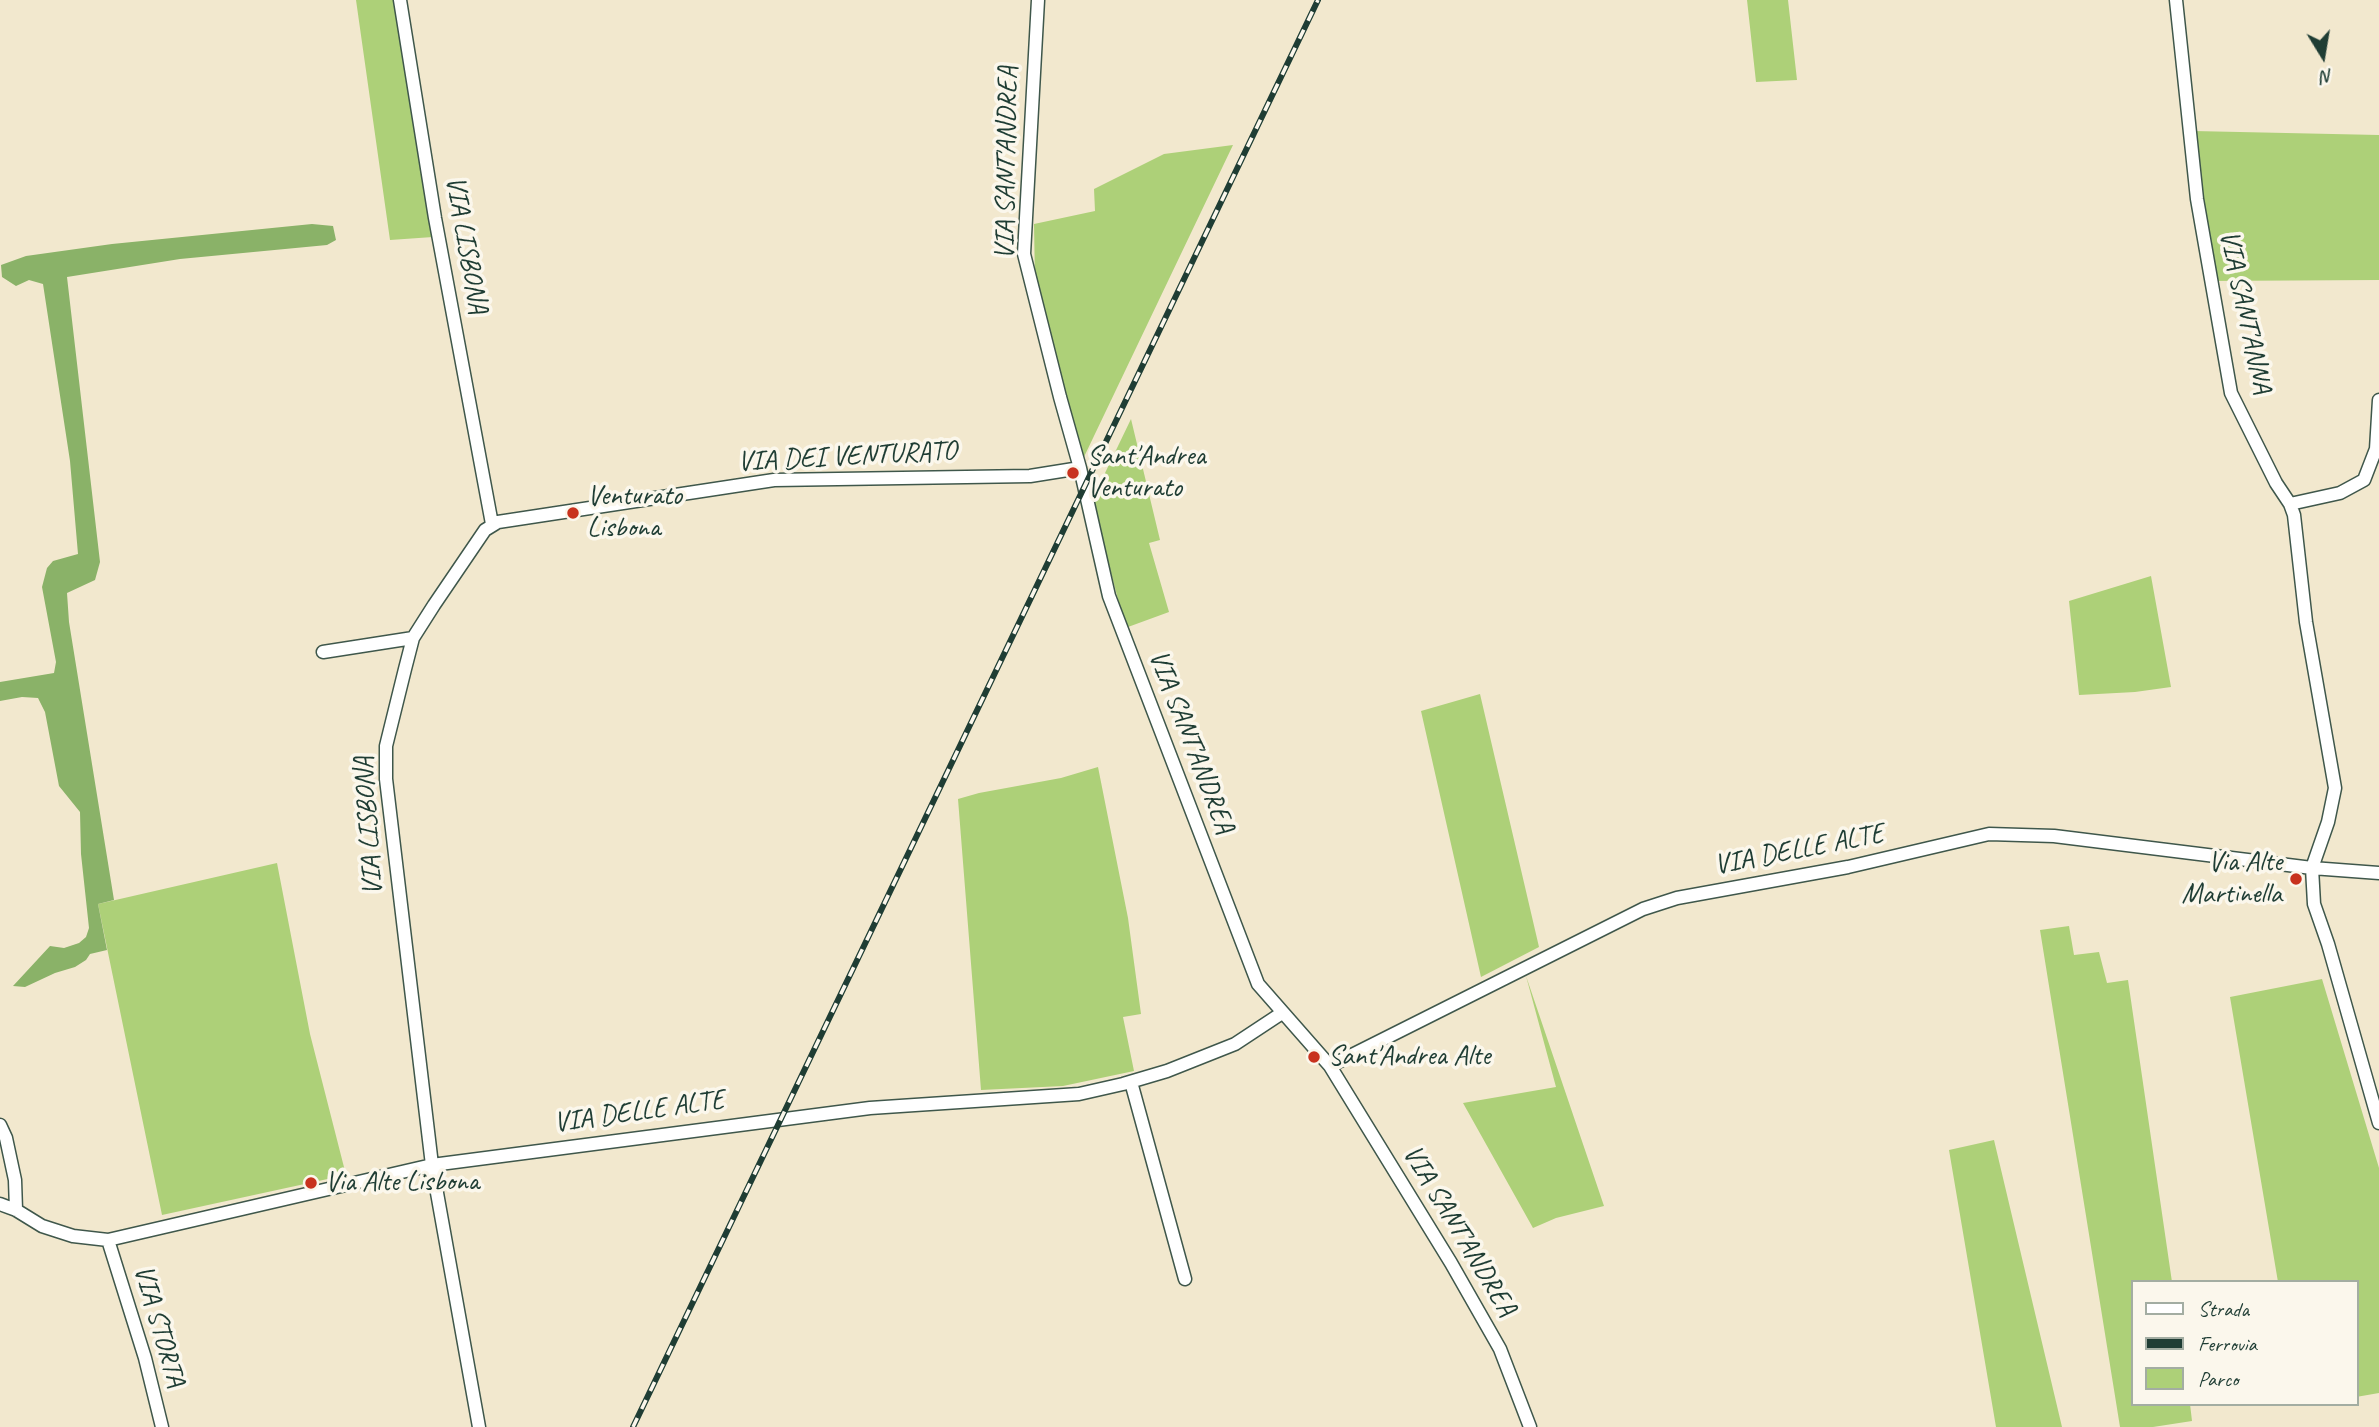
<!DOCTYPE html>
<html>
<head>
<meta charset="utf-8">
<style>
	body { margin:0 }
	#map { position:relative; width:2379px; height:1427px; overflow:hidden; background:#f2e8ce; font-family:Caveat,sans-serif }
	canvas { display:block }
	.legend { position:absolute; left:2131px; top:1280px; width:228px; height:126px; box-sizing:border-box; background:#fbf7ec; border:2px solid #a3ada2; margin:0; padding:9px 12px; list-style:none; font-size:21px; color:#1f3d34 }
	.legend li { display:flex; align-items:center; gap:14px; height:35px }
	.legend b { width:35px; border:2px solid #a3ada2 }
	.north { position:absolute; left:2288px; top:21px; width:70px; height:70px; -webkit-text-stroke:5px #fbf7ec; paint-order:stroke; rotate:169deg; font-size:19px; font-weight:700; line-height:28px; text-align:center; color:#1f3d34 }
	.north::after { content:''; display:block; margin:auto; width:24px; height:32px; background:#1f3d34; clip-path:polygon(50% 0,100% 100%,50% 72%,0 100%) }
</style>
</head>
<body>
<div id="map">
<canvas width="2379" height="1427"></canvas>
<ul class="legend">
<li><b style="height:9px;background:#fff"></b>Strada</li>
<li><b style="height:9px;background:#1f3d34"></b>Ferrovia</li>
<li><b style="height:19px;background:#add078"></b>Parco</li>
</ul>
<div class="north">N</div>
</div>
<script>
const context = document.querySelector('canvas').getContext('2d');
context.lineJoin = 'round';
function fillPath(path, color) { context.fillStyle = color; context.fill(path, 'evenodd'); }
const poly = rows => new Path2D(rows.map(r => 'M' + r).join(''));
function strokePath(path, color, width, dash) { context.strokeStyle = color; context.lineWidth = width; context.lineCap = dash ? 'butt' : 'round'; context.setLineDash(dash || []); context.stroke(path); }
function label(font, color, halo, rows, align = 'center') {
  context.font = font + ' Caveat,sans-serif'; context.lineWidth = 7; context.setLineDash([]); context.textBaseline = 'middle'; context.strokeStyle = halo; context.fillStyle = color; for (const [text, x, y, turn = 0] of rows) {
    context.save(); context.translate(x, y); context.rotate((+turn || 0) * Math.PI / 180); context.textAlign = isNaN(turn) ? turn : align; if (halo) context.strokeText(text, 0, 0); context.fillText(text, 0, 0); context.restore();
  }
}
const green = poly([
	[356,0,396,0,433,237,390,240],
	[1747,0,1788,0,1797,80,1756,82],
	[2193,131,2379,135,2379,280,2205,281],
	[1233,145,1083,459,1035,282,1034,224,1095,211,1094,189,1164,154],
	[1131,419,1160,540,1149,543,1169,612,1128,627,1120,607,1092,500],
	[2151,576,2171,687,2135,692,2079,695,2069,601],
	[1480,694,1539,947,1481,977,1421,711],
	[1098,767,1128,918,1141,1014,1123,1017,1134,1071,1063,1086,981,1090,958,799,979,793,1061,778],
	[277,863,310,1034,346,1175,162,1215,98,904],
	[2069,926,2074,955,2099,952,2107,983,2128,980,2172,1282,2132,1282,2132,1404,2190,1404,2192,1421,2153,1427,2120,1427,2040,930],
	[1526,976,1604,1206,1556,1218,1533,1228,1463,1103,1556,1087],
	[2322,979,2379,1168,2379,1393,2356,1397,2356,1282,2278,1282,2230,997],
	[1994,1140,2062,1427,1996,1427,1949,1150]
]);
const forest = poly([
	[312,224,333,226,336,240,327,245,180,259,67,277,100,562,95,580,67,593,69,622,114,900,98,904,107,950,90,954,86,960,75,967,55,973,25,987,13,986,50,946,64,948,79,943,86,937,89,928,81,854,80,812,59,786,45,712,38,698,22,697,0,701,0,682,54,673,56,662,42,587,47,568,53,561,78,554,70,461,43,284,29,280,16,286,2,277,1,265,26,256,112,244]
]);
const minor = poly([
	[400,0,435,218,492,524],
	[1038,0,1024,254,1060,397,1080,468,1109,596,1258,984,1330,1066,1451,1263,1500,1349,1530,1427],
	[2176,0,2197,199,2231,393,2276,483,2290,504,2294,515,2306,622,2335,788,2328,822,2312,868,2314,904,2328,944,2379,1123],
	[2290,504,2340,493,2364,480,2376,449,2379,400],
	[323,652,413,638],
	[1330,1066,1643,909,1677,898,1848,867,1989,834,2054,836,2312,868,2379,873],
	[1131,1082,1185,1279],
	[0,1125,6,1138,15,1180,16,1210],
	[0,1204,16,1210,42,1226,73,1236,108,1240,432,1165,870,1108,1079,1094,1123,1084,1167,1071,1235,1044,1282,1013],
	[108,1240,145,1358,162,1427],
	[479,1427,432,1165,386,779,386,746,405,669,413,638,434,605,485,530,498,522,774,480,1030,476,1080,468]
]);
const rail = poly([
	[633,1427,1318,0]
]);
const markers = [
	[1073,473,7,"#c8321e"],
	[573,513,7,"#c8321e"],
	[2296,879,7,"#c8321e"],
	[1314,1057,7,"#c8321e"],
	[311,1183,7,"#c8321e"]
];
const streetNames = [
	["VIA SANT'ANDREA",1007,163,-89],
	["VIA LISBONA",466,245,80],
	["VIA SANT'ANNA",2245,312,78],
	["VIA DEI VENTURATO",847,457,-3],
	["VIA SANT'ANDREA",1191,742,69],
	["VIA LISBONA",369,826,-94],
	["VIA DELLE ALTE",1799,850,-11],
	["VIA DELLE ALTE",639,1112,-8],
	["VIA SANT'ANDREA",1459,1231,59],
	["VIA STORTA",159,1326,74]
];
const poiNames = [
	["Sant'Andrea",1087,457],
	["Venturato",1087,489],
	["Venturato",587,497],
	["Lisbona",587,529],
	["Via Alte",2282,863,"right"],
	["Martinella",2282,895,"right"],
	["Sant'Andrea Alte",1328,1057],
	["Via Alte Lisbona",325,1183]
];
fillPath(green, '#add078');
fillPath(forest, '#8ab268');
strokePath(minor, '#3f574b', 15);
strokePath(minor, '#fff', 12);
strokePath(rail, '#1f3d34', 6);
strokePath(rail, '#fbf7ec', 3.5, [10]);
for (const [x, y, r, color] of markers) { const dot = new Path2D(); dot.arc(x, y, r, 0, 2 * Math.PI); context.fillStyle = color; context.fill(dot); strokePath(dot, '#fbf7ec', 2.5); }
label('28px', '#1f3d34', '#fbf7ec', streetNames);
label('28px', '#1f3d34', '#fbf7ec', poiNames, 'left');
</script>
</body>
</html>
